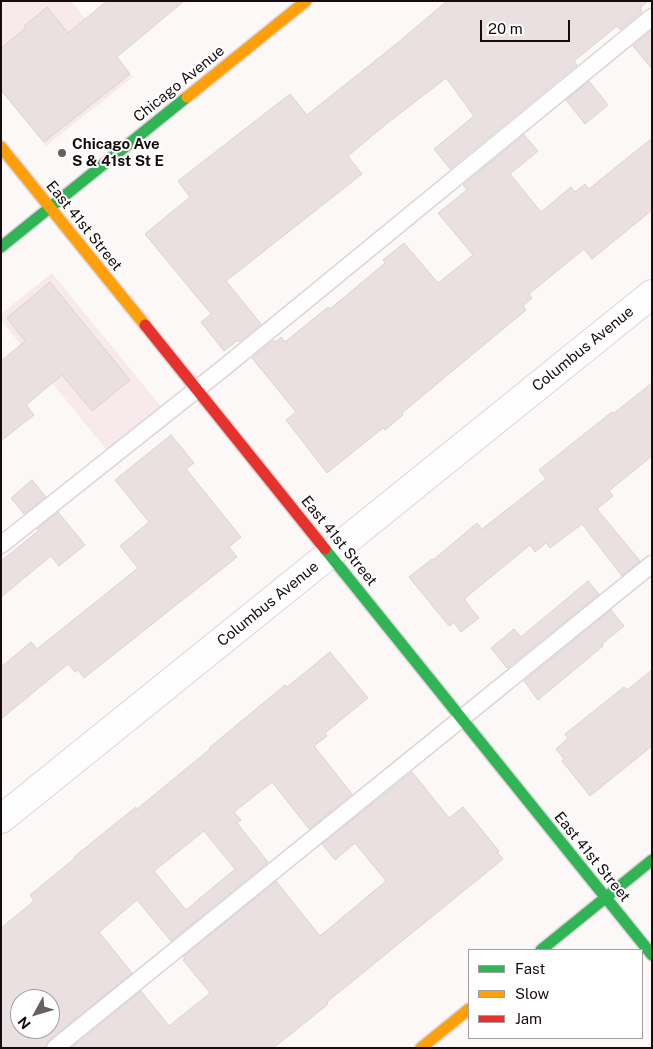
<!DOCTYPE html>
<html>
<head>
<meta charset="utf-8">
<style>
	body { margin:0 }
	#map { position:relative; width:653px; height:1049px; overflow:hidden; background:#fdf8f8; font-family:"Public Sans",sans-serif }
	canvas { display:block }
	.frame { position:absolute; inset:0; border:2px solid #180b0e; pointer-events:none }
	.legend { position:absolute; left:468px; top:949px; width:175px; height:90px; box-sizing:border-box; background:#fff; border:1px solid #a39d9f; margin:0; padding:6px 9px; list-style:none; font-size:15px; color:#180b0e }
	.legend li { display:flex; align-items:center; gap:10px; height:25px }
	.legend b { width:25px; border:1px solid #a39d9f }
	.north { position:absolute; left:10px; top:989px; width:50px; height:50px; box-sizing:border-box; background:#fff; border:1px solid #a39d9f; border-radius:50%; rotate:231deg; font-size:14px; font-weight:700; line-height:20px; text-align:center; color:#180b0e }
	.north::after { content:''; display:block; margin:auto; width:18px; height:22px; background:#685e60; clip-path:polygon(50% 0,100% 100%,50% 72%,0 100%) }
	.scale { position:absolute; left:480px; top:20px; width:90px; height:22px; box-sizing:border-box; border:2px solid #180b0e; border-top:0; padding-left:6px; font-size:15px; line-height:18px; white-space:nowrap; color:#180b0e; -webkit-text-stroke:4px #fff; paint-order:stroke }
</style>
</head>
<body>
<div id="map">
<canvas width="653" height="1049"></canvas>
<div class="frame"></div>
<ul class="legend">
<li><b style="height:6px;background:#30b455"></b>Fast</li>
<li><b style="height:6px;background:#ff9f0a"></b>Slow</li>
<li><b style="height:6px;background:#e5322d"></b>Jam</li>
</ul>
<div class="north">N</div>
<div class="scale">20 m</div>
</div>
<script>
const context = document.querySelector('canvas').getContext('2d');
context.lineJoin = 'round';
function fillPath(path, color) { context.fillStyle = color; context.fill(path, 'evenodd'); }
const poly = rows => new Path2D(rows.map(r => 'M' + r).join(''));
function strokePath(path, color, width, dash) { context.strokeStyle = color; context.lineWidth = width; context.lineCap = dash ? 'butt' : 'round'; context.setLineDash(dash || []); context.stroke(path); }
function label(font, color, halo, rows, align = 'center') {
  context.font = font + ' "Public Sans",sans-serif'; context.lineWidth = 4; context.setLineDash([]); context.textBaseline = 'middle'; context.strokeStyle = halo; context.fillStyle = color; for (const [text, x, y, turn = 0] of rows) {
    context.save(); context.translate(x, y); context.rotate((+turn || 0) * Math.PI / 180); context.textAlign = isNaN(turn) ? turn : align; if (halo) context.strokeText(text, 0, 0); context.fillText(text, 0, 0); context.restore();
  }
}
const built = poly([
	[1,1,71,1,133,77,46,146,1,91],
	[52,273,163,409,109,453,1,320,1,314]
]);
const building = poly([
	[107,1,184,1,117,57,130,74,44,142,1,90,1,48,26,28,24,26,47,7,68,33,107,1],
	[447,1,648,1,640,8,642,12,620,30,617,26,574,61,577,65,450,169,434,149,474,116,446,78,385,125,348,156,362,174,226,281,261,324,239,342,238,340,224,351,201,322,211,314,145,234,190,197,178,181,290,94,307,115,395,45,447,1],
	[652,30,652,69,633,46,652,30],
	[589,81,608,105,585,124,566,100,589,81],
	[524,135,538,151,510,174,541,212,571,187,575,192,585,184,589,189,652,138,652,210,592,259,584,249,529,294,532,298,523,306,526,310,402,413,403,415,385,430,383,428,327,473,286,420,296,412,252,358,274,340,275,342,281,337,285,342,328,307,330,309,385,263,383,260,404,243,438,283,473,255,438,213,467,190,463,185,524,135],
	[50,282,130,380,92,411,62,375,26,405,34,415,1,441,1,361,25,341,7,318,50,282],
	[652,383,652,456,609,491,613,496,597,509,640,561,622,576,582,524,550,548,546,543,535,552,530,545,464,599,479,618,461,632,454,623,449,626,409,577,432,559,433,560,477,523,482,529,546,479,539,470,612,412,614,413,652,383],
	[171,435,194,463,186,469,241,537,229,547,237,557,84,678,78,670,75,672,68,664,1,719,1,667,31,642,37,649,138,568,120,546,149,522,115,480,171,435],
	[32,480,46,497,24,514,11,498,32,480],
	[58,512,85,545,59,566,51,556,1,597,1,561,38,531,37,529,58,512],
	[588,581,599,594,507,668,491,648,514,629,521,637,588,581],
	[611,610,624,626,602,644,603,646,538,700,524,681,611,610],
	[330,652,368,698,325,733,327,736,314,746,352,794,309,829,272,782,234,812,241,820,237,823,268,862,171,941,137,900,99,932,132,973,49,1040,45,1048,1,1048,1,928,34,901,30,895,75,858,74,857,136,807,137,809,210,749,209,748,285,685,287,687,330,652],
	[204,831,235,869,186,910,154,871,204,831],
	[20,999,50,999,50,1029,20,1029,20,999],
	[652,670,652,746,590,796,562,761,564,759,556,749,568,738,565,734,624,687,627,690,652,670],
	[412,772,449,818,463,807,499,851,497,852,503,859,327,1002,328,1004,291,1034,273,1048,71,1048,141,991,169,1026,210,993,183,960,185,959,183,957,276,881,320,936,386,881,355,843,335,860,322,844,412,772]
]);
const lane = poly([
	[1,545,221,370,652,17],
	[55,1048,652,564]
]);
const street = poly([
	[1,819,652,294]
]);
const fast = poly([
	[1,247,187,97],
	[325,549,652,955],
	[541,950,652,860]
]);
const slow = poly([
	[187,97,306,1],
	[1,147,145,325],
	[421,1048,469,1009]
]);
const jam = poly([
	[145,325,325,549]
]);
const markers = [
	[62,153,5,"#685e60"]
];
const streetNames = [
	["Chicago Avenue",179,84,-39],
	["East 41st Street",84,226,51],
	["Columbus Avenue",583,349,-39],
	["East 41st Street",339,541,51],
	["Columbus Avenue",268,604,-39],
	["East 41st Street",592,857,51]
];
const poiNames = [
	["Chicago Ave",72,144],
	["S & 41st St E",72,161]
];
fillPath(built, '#f8eaec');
fillPath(building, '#ebe0e1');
strokePath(building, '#dbd2d3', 1);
strokePath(lane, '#ddd4d5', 19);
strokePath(street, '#ddd4d5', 30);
strokePath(fast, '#ddd4d5', 14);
strokePath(slow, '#ddd4d5', 14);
strokePath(jam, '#ddd4d5', 14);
strokePath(lane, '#fffefe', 16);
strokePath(street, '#fffefe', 28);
strokePath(fast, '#30b455', 11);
strokePath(slow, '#ff9f0a', 11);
strokePath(jam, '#e5322d', 11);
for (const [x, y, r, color] of markers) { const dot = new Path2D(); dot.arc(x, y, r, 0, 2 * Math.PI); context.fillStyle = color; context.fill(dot); strokePath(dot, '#fff', 2); }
label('15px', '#180b0e', '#fff', streetNames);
label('bold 15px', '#180b0e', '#fff', poiNames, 'left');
</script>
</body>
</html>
